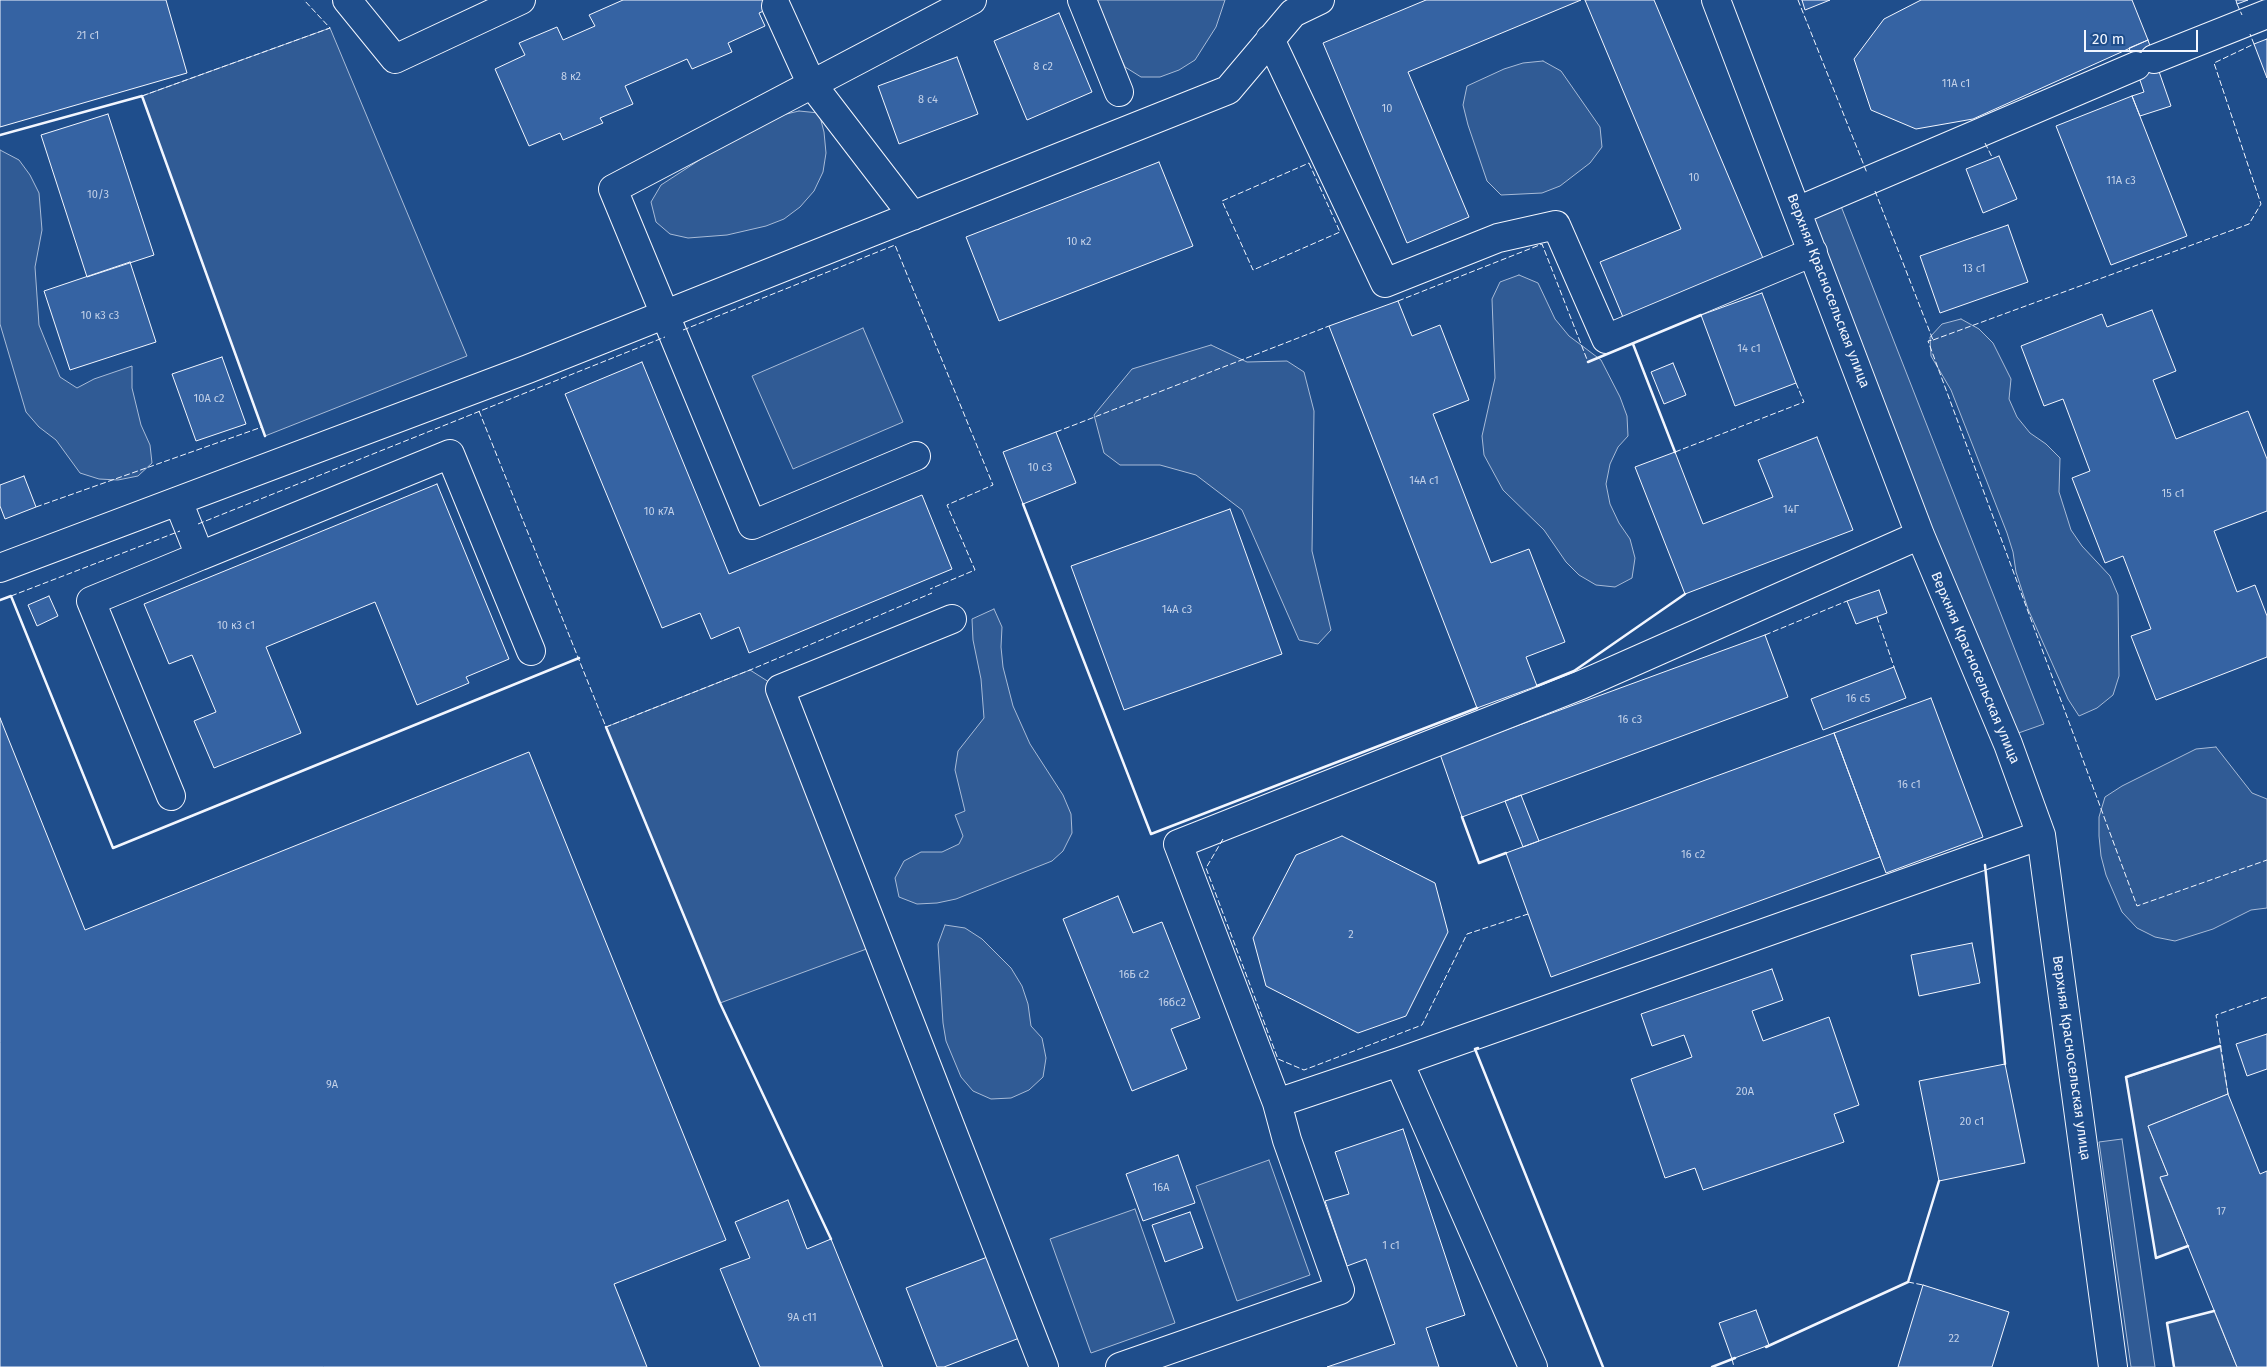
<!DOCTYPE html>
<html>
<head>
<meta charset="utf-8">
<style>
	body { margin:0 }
	#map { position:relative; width:2267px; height:1367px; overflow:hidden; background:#1f4e8c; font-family:"Fira Sans",sans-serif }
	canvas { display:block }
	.scale { position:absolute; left:2084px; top:30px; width:114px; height:22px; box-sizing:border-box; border:2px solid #f2f6ff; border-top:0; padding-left:6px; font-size:15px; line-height:18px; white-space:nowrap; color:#f2f6ff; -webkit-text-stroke:4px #1f4e8c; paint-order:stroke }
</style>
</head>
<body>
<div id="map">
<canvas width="2267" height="1367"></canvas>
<div class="scale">20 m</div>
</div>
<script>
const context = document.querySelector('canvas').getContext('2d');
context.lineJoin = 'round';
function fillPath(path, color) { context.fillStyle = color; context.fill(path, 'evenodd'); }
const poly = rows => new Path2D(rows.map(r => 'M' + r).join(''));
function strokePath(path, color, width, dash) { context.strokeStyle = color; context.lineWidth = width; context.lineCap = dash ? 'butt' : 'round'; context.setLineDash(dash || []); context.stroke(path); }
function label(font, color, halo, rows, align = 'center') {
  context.font = font + ' "Fira Sans",sans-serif'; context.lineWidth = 4; context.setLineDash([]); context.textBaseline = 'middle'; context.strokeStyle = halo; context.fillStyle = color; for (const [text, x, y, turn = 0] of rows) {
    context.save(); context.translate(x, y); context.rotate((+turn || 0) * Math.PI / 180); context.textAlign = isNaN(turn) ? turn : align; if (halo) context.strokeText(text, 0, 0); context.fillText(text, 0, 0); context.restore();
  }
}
const built = poly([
	[1097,0,1225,0,1216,27,1195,60,1179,70,1160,77,1141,77,1125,67,1100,13,1097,0],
	[330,28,467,356,265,436,142,96,330,28],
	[1543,61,1561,71,1600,127,1602,147,1590,163,1560,186,1542,193,1501,195,1487,181,1468,125,1463,105,1467,86,1504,69,1523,63,1543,61],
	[799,111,819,113,824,132,826,153,823,172,814,191,800,207,784,219,766,226,727,235,688,238,670,234,656,222,651,202,661,185,761,120,799,111],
	[0,150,19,160,30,175,39,193,42,230,35,267,39,325,60,377,77,388,94,379,132,366,132,388,141,425,150,445,152,463,138,476,118,480,99,479,80,473,56,440,39,427,26,412,0,324,0,150],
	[1839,201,2044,724,2010,736,1804,213,1839,201],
	[1519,275,1538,283,1555,319,1569,336,1601,360,1620,397,1627,416,1628,436,1618,447,1610,464,1606,484,1610,504,1619,523,1630,539,1635,558,1632,578,1615,587,1596,585,1579,575,1566,562,1544,530,1503,490,1484,455,1482,436,1495,378,1492,299,1500,282,1519,275],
	[1961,319,1979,329,1993,343,2011,379,2009,399,2017,417,2030,433,2046,444,2060,458,2059,492,2071,530,2082,546,2110,576,2118,595,2119,676,2113,695,2097,708,2079,716,2068,699,2028,609,2016,572,2013,552,2007,533,1951,390,1931,356,1930,337,1942,324,1961,319],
	[863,328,903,422,793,469,752,376,863,328],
	[1211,345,1247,362,1287,361,1304,372,1314,411,1312,551,1331,630,1318,644,1299,640,1242,510,1196,475,1160,465,1120,465,1104,453,1094,415,1132,369,1211,345],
	[994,609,1002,627,1001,647,1003,667,1013,706,1030,744,1063,795,1071,814,1072,833,1063,851,1052,861,956,899,937,903,917,904,899,897,895,878,904,861,921,852,942,852,959,844,963,836,955,815,965,811,955,770,958,751,984,718,981,679,973,640,972,619,994,609],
	[750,670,780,689,880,944,720,1003,606,727,750,670],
	[2216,747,2252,793,2267,799,2267,908,2251,910,2213,929,2175,941,2155,937,2137,928,2122,912,2106,875,2101,856,2099,836,2099,817,2105,797,2122,786,2196,749,2216,747],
	[945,925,965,928,982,939,1011,968,1022,986,1028,1004,1031,1026,1042,1038,1046,1058,1043,1077,1029,1090,1011,1098,991,1099,973,1091,961,1077,946,1041,943,1023,938,944,945,925],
	[2220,1046,2228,1094,2148,1126,2168,1175,2160,1178,2188,1246,2156,1258,2126,1078,2220,1046],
	[2122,1139,2155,1367,2131,1367,2099,1142,2122,1139],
	[1269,1160,1310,1275,1237,1301,1196,1186,1269,1160],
	[1135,1209,1175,1323,1091,1353,1050,1239,1135,1209],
	[2214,1311,2237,1367,2174,1367,2167,1323,2214,1311]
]);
const building = poly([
	[0,0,166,0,187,73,0,127,0,0],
	[623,0,789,0,759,13,765,26,728,43,732,52,692,69,687,59,625,86,633,104,600,118,603,123,563,140,560,133,529,146,495,69,525,55,519,43,557,27,563,40,595,26,589,15,623,0],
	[1426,0,1581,0,1408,72,1469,217,1407,243,1323,43,1426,0],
	[1585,0,1654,0,1765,263,1625,322,1600,262,1681,229,1585,0],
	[1802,0,1830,0,1805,10,1802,0],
	[1921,0,2132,0,2148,40,1973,119,1916,129,1871,110,1854,59,1884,19,1921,0],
	[2236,0,2248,0,2237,4,2236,0],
	[1059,13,1092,92,1027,120,994,41,1059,13],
	[2267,39,2267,78,2254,44,2267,39],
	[2148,40,2171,106,2140,116,2132,96,2144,92,2129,48,2148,40],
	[957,57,978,114,899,144,878,86,957,57],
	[2132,96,2187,236,2111,265,2056,126,2132,96],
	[108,114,154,255,87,277,41,135,108,114],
	[1999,156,2017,199,1983,213,1966,169,1999,156],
	[1159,162,1193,246,999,321,966,237,1159,162],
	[2008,225,2028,282,1940,313,1920,256,2008,225],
	[130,262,156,342,70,370,44,291,130,262],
	[1762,293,1796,383,1735,406,1701,315,1762,293],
	[1398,301,1412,336,1440,325,1469,400,1433,414,1491,563,1529,549,1565,642,1526,657,1537,686,1477,708,1329,326,1398,301],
	[2152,310,2176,371,2153,380,2176,439,2248,411,2267,459,2267,511,2214,531,2237,592,2255,585,2267,616,2267,657,2156,700,2131,636,2151,629,2123,556,2105,563,2072,478,2090,471,2063,399,2044,406,2021,346,2102,314,2107,327,2152,310],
	[222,357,246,424,196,441,172,374,222,357],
	[642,362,729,574,922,495,952,569,749,653,739,627,711,639,700,613,662,628,565,394,642,362],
	[1673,363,1686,395,1664,404,1651,372,1673,363],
	[1056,432,1076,483,1023,504,1003,452,1056,432],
	[1817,437,1853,530,1685,594,1635,467,1675,452,1703,524,1773,497,1758,460,1817,437],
	[24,476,36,507,5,519,0,506,0,485,24,476],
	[437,484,509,659,466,677,469,683,417,705,375,602,266,647,301,733,214,768,194,721,216,712,192,655,169,664,144,604,437,484],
	[1230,509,1282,654,1124,710,1071,566,1230,509],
	[1879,590,1887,613,1856,624,1847,601,1879,590],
	[49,596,58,616,37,626,28,605,49,596],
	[1765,635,1788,697,1462,817,1440,754,1765,635],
	[1894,667,1906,698,1823,730,1811,699,1894,667],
	[1931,698,1983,837,1886,873,1834,733,1931,698],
	[0,718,85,930,529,752,726,1240,614,1284,647,1367,0,1367,0,718],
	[1834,733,1880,857,1551,977,1506,853,1834,733],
	[1521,795,1539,841,1523,847,1505,801,1521,795],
	[1342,836,1435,883,1448,932,1406,1016,1358,1033,1266,986,1253,938,1296,855,1342,836],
	[1118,896,1133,933,1162,922,1200,1018,1171,1029,1187,1069,1132,1091,1063,919,1118,896],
	[1972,943,1980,983,1919,996,1911,955,1972,943],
	[1772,969,1783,1000,1752,1011,1763,1041,1829,1017,1859,1105,1834,1114,1844,1142,1703,1190,1695,1168,1665,1178,1631,1079,1692,1057,1684,1035,1652,1046,1641,1014,1772,969],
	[2267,1034,2267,1069,2247,1076,2236,1044,2267,1034],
	[2005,1064,2025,1163,1939,1181,1919,1081,2005,1064],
	[2228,1094,2260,1174,2267,1171,2267,1367,2237,1367,2160,1177,2168,1175,2148,1126,2228,1094],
	[1403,1129,1465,1315,1426,1328,1439,1367,1327,1367,1395,1344,1366,1259,1347,1266,1325,1201,1349,1194,1335,1152,1403,1129],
	[1178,1155,1195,1203,1143,1221,1126,1174,1178,1155],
	[788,1200,807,1249,831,1239,883,1367,760,1367,720,1269,750,1258,735,1222,788,1200],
	[1190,1212,1203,1248,1165,1262,1152,1225,1190,1212],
	[990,1256,1022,1337,944,1367,937,1367,906,1288,990,1256],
	[1923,1285,2009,1312,1992,1367,1898,1367,1923,1285],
	[1756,1310,1769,1345,1732,1359,1719,1323,1756,1310]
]);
const minor = poly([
	[347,0,395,59,521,0],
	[1082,0,1119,92],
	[1716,0,1920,535,2008,744,2041,835,2113,1367],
	[776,6,811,83,913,216],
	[1270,39,1385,283,1498,238,1556,225,1606,339,1813,252],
	[2154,59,2267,14],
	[1797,211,2136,66],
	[916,456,752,525,613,189,972,0],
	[178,501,200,556,450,454,531,651],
	[0,568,528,369,1228,90,1293,13,1320,0],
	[952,619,780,689,1044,1367],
	[171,796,91,601,200,556],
	[1399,1062,1533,1367],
	[1277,1103,1399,1062,2041,835],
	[1120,1367,1340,1290,1287,1140,1277,1103,1178,844,1581,685,1920,535]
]);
const fence = poly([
	[1798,0,1867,173],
	[2237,4,2242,15],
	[142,96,330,28,304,0],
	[1985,143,1993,159],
	[1309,163,1340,232,1253,270,1222,201,1309,163],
	[1875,191,1933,340,1928,341,2137,906,2267,860],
	[1398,301,1542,244,1588,362],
	[683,330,895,245,993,485,947,505,975,570,930,589],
	[1933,340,2249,224,2261,204,2214,63,2254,44,2250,34],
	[479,411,606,727,750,670,932,593],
	[1056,432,1329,326],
	[1675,452,1804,402,1796,383],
	[36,507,262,427],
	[198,524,665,337],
	[11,596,180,531],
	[1877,617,1894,667],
	[1765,635,1847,601],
	[1223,839,1206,868,1278,1059,1304,1070,1422,1025,1467,934,1528,914],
	[2228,1094,2216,1015,2267,997],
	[1908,1282,1923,1285],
	[1732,1359,1734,1367]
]);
const wall = poly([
	[0,135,142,96,265,436],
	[1633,344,1675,452],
	[1588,362,1701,315],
	[1023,504,1151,834,1477,708],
	[0,600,11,596,113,848,579,658],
	[1537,686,1574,671,1685,594],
	[606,727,720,1003,831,1239],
	[1462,817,1479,863,1506,853],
	[1985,865,2005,1064],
	[1478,1048,1475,1049,1603,1367],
	[2188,1246,2156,1258,2126,1077,2220,1046],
	[1766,1347,1908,1282,1939,1181],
	[1712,1367,1735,1358],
	[2174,1367,2167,1323,2214,1311]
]);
const numberNames = [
	["21 с1",88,36],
	["8 с2",1043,67],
	["8 к2",571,77],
	["11А с1",1956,84],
	["8 с4",928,100],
	["10",1387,109],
	["10",1694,178],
	["11А с3",2121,181],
	["10/3",98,195],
	["10 к2",1079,242],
	["13 с1",1974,269],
	["10 к3 с3",100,316],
	["14 с1",1749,349],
	["10А с2",209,399],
	["10 с3",1040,468],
	["14А с1",1424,481],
	["15 с1",2173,494],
	["14Г",1791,510],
	["10 к7А",659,512],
	["14А с3",1177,610],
	["10 к3 с1",236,626],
	["16 с5",1858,699],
	["16 с3",1630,720],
	["16 с1",1909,785],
	["16 с2",1693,855],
	["2",1351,935],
	["16Б с2",1134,975],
	["16бс2",1172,1003],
	["9А",332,1085],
	["20А",1745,1092],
	["20 с1",1972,1122],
	["16А",1161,1188],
	["17",2221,1212],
	["1 с1",1391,1246],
	["9A c11",802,1318],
	["22",1954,1339]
];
const streetNames = [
	["Верхняя Красносельская улица",1828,291,69],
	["Верхняя Красносельская улица",1975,668,67],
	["Верхняя Красносельская улица",2071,1058,82]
];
fillPath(built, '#305b95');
strokePath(built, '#a8bbd7', 1);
fillPath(building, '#3563a3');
strokePath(building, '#f2f6ff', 1);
strokePath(minor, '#f2f6ff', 30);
strokePath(minor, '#1f4e8c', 28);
strokePath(fence, '#f2f6ff', 1, [6, 2.5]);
strokePath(wall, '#f2f6ff', 2.5);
label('11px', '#c3d1e8', null, numberNames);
label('14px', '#f2f6ff', '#1f4e8c', streetNames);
</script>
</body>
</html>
